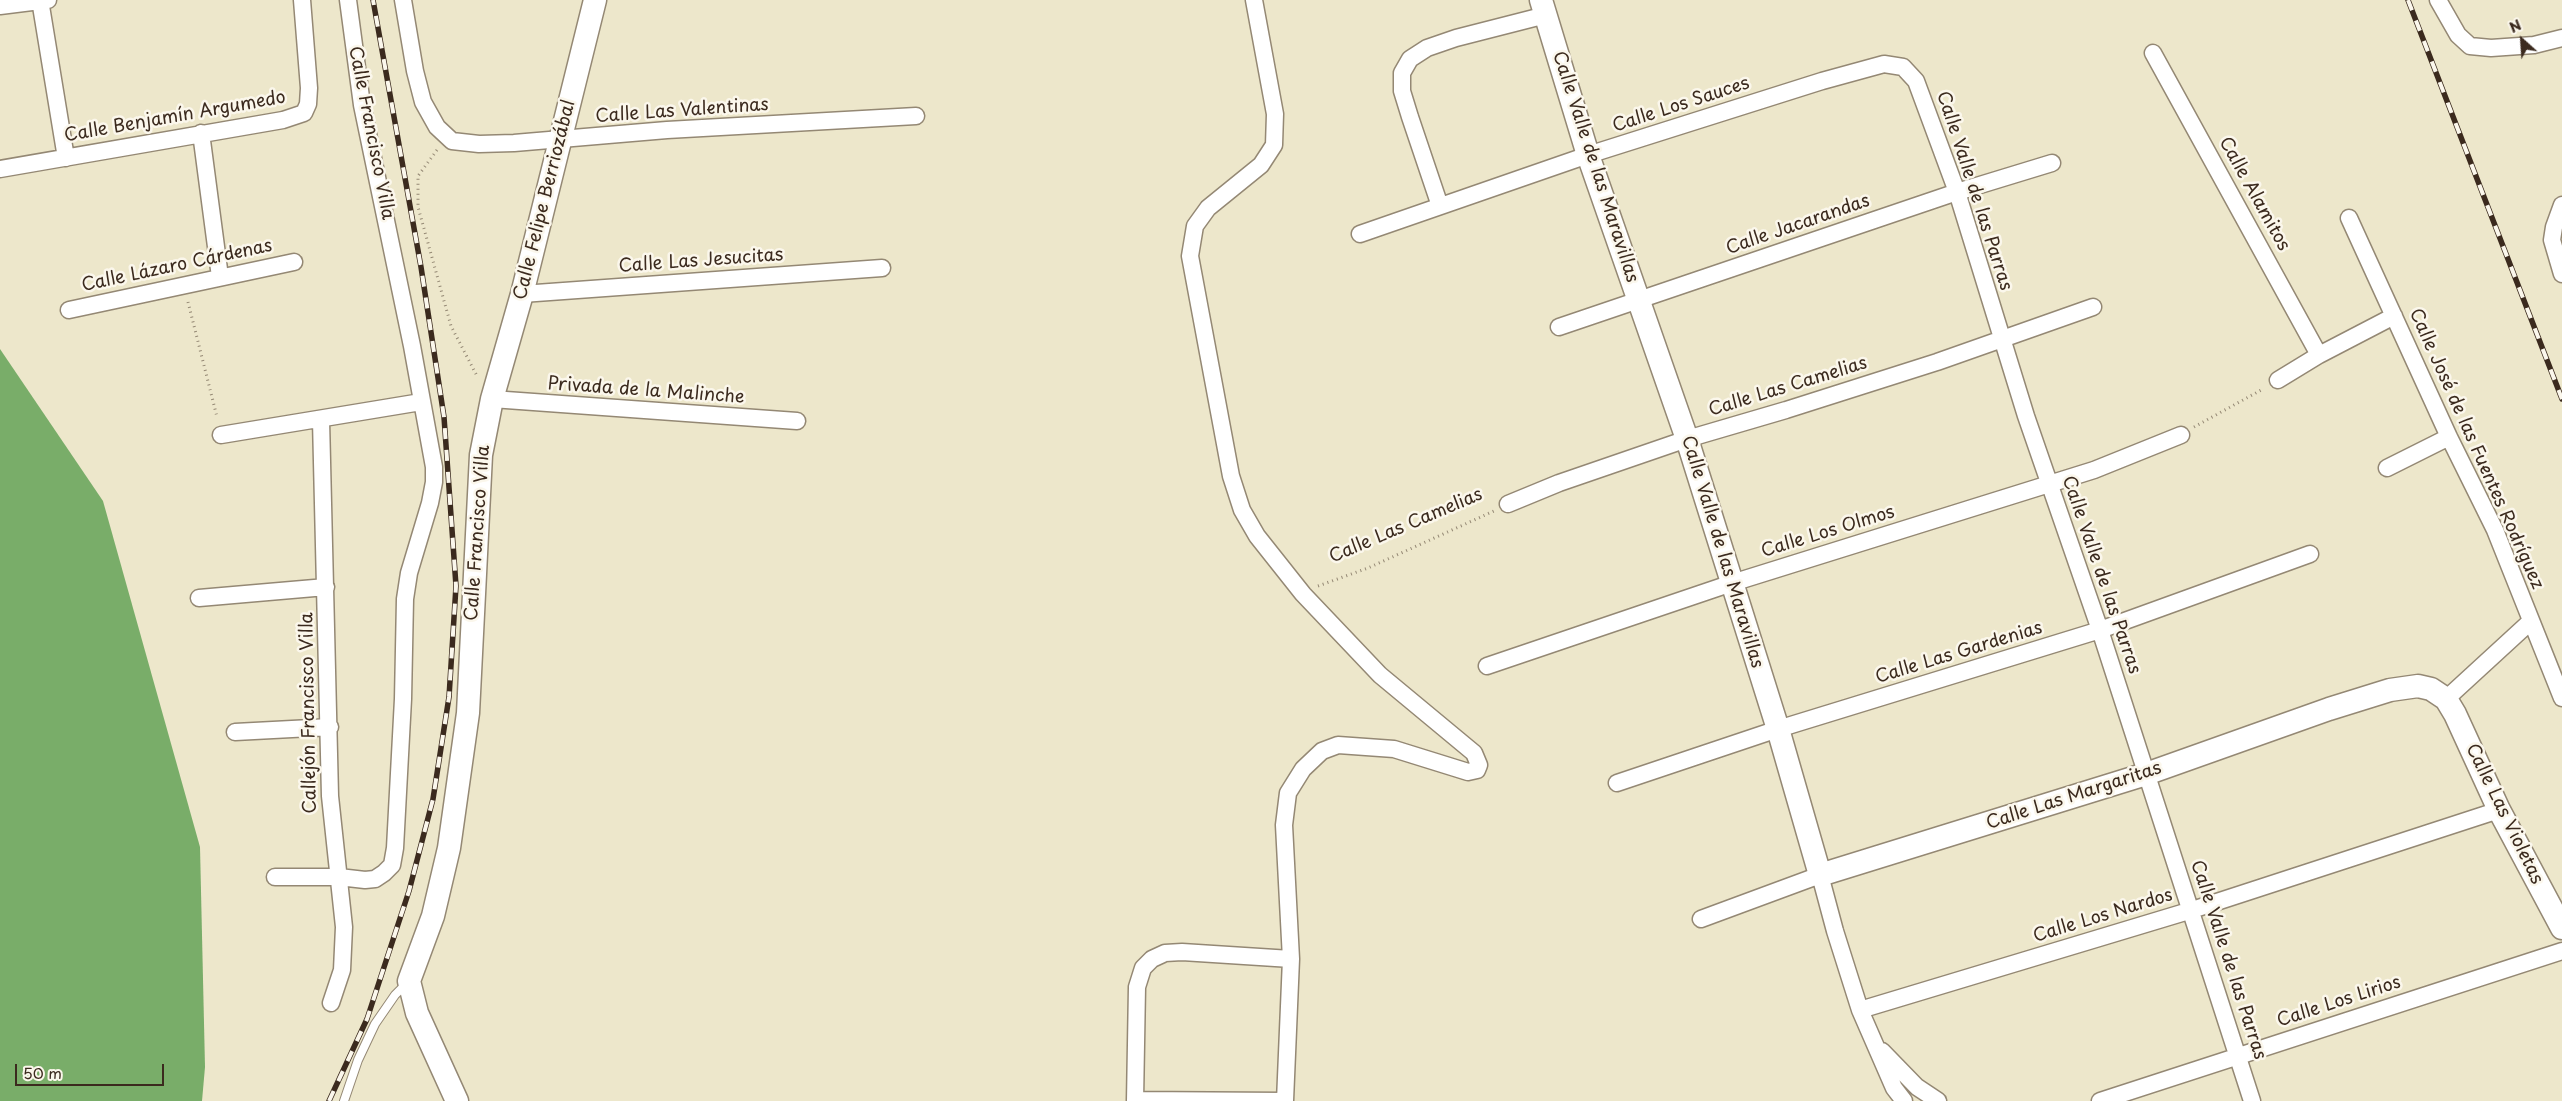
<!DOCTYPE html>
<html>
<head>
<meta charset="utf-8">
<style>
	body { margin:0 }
	#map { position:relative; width:2562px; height:1101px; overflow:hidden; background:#ede7cb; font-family:"Playpen Sans",sans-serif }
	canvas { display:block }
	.north { position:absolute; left:2497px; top:15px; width:50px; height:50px; -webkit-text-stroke:4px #fbf7ec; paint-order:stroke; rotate:334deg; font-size:14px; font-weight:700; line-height:20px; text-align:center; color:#3b2a1e }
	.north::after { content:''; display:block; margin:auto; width:18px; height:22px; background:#3b2a1e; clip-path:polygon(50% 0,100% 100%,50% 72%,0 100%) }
	.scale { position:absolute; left:15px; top:1064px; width:149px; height:22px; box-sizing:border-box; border:2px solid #3b2a1e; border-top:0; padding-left:6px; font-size:15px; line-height:18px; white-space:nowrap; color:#3b2a1e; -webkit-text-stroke:4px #fbf7ec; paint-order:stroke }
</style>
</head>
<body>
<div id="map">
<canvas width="2562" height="1101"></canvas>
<div class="north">N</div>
<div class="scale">50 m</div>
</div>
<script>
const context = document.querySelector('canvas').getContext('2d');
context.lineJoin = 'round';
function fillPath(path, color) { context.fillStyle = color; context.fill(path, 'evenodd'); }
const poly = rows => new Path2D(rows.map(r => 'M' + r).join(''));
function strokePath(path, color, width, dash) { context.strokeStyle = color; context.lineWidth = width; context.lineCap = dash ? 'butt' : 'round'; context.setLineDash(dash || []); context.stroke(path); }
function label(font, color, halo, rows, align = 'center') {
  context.font = font + ' "Playpen Sans",sans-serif'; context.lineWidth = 5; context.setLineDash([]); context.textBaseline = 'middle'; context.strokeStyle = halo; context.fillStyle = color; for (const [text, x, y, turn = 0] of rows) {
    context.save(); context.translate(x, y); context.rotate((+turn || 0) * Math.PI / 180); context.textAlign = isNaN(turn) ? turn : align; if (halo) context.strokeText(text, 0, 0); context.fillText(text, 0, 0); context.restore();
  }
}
const forest = poly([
	[0,349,103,501,200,847,205,1067,202,1101,0,1101]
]);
const path = poly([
	[437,150,418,176,418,207,451,326,477,376],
	[188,302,217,417],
	[2194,427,2263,389],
	[1318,586,1368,568,1494,511]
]);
const lane = poly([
	[344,1101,358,1060,375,1024,395,995,407,983]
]);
const street = poly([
	[40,0,66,158],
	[403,0,415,71,423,102,437,127,452,141,479,144,514,143,667,130,916,116],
	[1254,0,1275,114,1274,145,1261,165,1208,208,1195,226,1190,256,1231,476,1242,510,1257,536,1303,594,1380,675,1474,753,1479,765,1477,770,1468,772,1394,749,1338,745,1322,751,1303,769,1288,793,1284,825,1291,959,1285,1101],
	[2438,0,2458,35,2470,46,2491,48,2534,45,2562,38],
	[0,6,48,0],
	[2153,53,2319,355],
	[201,133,220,277],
	[0,169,283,120,304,113,308,104,309,88,302,0],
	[2562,205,2554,227,2552,240,2562,274],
	[1440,206,1410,117,1402,91,1402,73,1410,59,1427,48,1456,38,1546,15],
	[2349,218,2449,437,2495,530,2562,698],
	[1360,234,1588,155,1822,81,1884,64,1903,67,1916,81,1957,192,2026,416,2100,630,2252,1101],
	[522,294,882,268],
	[69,310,294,262],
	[1559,327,1957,192,2052,163],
	[2278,380,2319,355,2394,316],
	[492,399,797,421],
	[321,420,330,796,344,927,342,970,331,1003],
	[221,435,421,402],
	[2387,468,2449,437],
	[1508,504,1559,483,1687,439,1786,410,1937,362,2093,307],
	[199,598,326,587],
	[1487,666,1732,583,2094,470,2181,435],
	[2446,699,2531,621],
	[235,732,330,727],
	[1617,783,1778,729,2100,630,2310,554],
	[275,877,339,877,365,880,375,879,384,873,392,865,395,848,403,699,405,599,409,573,430,503,434,482,434,467,412,346,362,105,348,0],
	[1701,919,1820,875,1835,931,1860,1010,1894,1088,1904,1101],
	[1860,1010,2192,910,2499,810],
	[1882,1051,1917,1087,1938,1101],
	[1135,1100,1285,1101],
	[1135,1101,1137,987,1143,968,1152,959,1165,953,1182,952,1291,959],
	[2100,1101,2562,951]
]);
const secondary = poly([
	[1541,0,1588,155,1687,439,1778,729,1820,875,2146,774,2329,709,2390,690,2418,686,2431,689,2446,699,2455,714,2499,810,2562,928],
	[457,1101,417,1013,409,981,433,916,449,848,468,713,481,455,492,399,522,294,595,0]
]);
const rail = poly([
	[2408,0,2562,399],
	[329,1101,367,1019,409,891,433,799,449,697,456,586,444,417,421,267,373,0]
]);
const streetNames = [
	["Calle Los Sauces",1681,105,-18],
	["Calle Las Valentinas",682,111,-4],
	["Calle Benjamín Argumedo",175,117,-10],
	["Calle Francisco Villa",371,133,79],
	["Calle Valle de las Maravillas",1595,167,72],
	["Calle Valle de las Parras",1974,191,72],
	["Calle Alamitos",2254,194,61],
	["Calle Felipe Berriozábal",545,200,-76],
	["Calle Jacarandas",1798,225,-19],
	["Calle Las Jesucitas",701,261,-4],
	["Calle Lázaro Cárdenas",177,266,-12],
	["Calle Las Camelias",1788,387,-17],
	["Privada de la Malinche",646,391,4],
	["Calle José de las Fuentes Rodríguez",2476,449,66],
	["Calle Las Camelias",1406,526,-23],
	["Calle Los Olmos",1828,532,-17],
	["Calle Francisco Villa",478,533,-86],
	["Calle Valle de las Maravillas",1722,552,73],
	["Calle Valle de las Parras",2101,575,71],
	["Calle Las Gardenias",1959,653,-17],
	["Callejón Francisco Villa",309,713,-91],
	["Calle Las Margaritas",2074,796,-18],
	["Calle Las Violetas",2504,814,64],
	["Calle Los Nardos",2103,916,-17],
	["Calle Valle de las Parras",2228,960,72],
	["Calle Los Lirios",2339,1002,-18]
];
fillPath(forest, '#79ad69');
strokePath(lane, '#948874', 10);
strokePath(street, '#948874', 19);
strokePath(secondary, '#948874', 25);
strokePath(path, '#948874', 3, [1, 4]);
strokePath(lane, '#fff', 8);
strokePath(street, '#fff', 16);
strokePath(secondary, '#fff', 22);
strokePath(rail, '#3b2a1e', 5.5);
strokePath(rail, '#fbf7ec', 4, [11]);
label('18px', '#3b2a1e', '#fbf7ec', streetNames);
</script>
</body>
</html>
